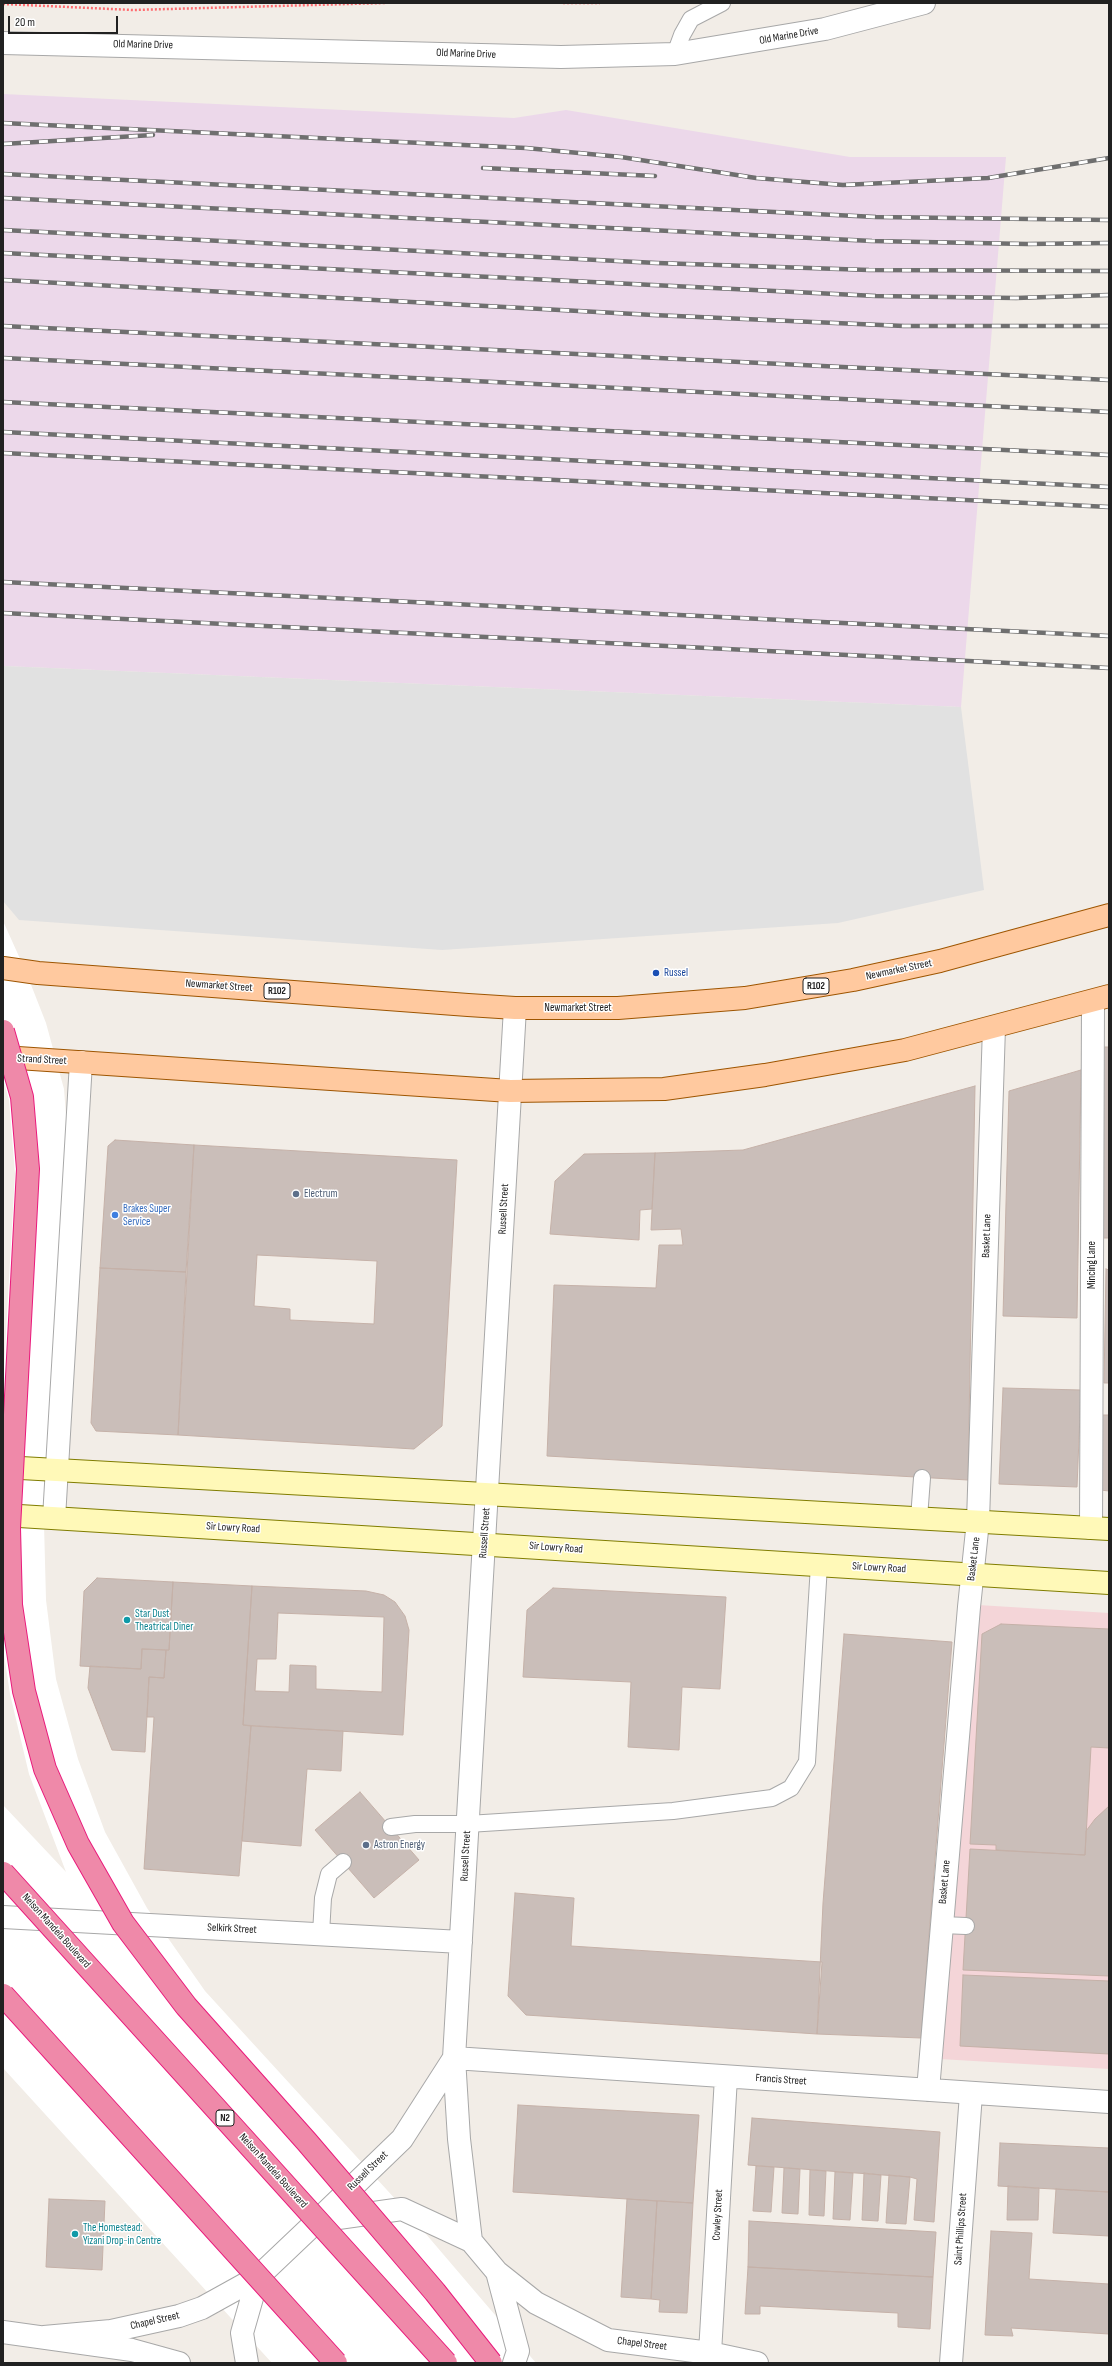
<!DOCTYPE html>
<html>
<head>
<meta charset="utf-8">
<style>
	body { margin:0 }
	#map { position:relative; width:1112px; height:2366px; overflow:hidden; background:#f2ede7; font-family:"Sofia Sans Condensed",sans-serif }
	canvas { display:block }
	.frame { position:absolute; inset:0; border:4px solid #212121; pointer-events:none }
	.scale { position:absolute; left:8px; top:16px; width:110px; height:18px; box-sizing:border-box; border:2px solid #212121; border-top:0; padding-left:5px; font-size:12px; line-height:14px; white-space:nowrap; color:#212121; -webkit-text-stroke:3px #fff; paint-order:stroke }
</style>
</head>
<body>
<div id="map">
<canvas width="1112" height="2366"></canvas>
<div class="frame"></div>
<div class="scale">20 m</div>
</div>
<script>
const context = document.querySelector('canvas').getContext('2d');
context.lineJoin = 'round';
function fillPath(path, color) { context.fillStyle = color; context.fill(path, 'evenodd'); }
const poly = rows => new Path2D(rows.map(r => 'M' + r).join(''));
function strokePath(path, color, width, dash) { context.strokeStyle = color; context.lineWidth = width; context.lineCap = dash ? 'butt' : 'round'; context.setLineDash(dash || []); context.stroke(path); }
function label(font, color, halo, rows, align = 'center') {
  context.font = font + ' "Sofia Sans Condensed",sans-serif'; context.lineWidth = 3; context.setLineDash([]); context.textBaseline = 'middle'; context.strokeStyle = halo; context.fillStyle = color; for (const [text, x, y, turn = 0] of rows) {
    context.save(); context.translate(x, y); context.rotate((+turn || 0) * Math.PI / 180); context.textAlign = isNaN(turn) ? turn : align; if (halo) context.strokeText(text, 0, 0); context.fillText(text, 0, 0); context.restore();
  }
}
const commercial = poly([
	[978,1605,1109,1613,1109,2069,940,2059]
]);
const industrial = poly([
	[3,94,514,118,566,110,850,157,1006,157,961,707,3,666]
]);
const parking = poly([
	[3,666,961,707,984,890,838,923,442,950,19,920,3,901]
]);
const pier = poly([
	[3,921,26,972,46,1023,64,1089,70,1169,44,1524,46,1600,56,1679,78,1759,105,1832,147,1908,205,1991,408,2213,536,2363,272,2363,3,2068,3,1805,66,1872,29,1774,10,1694,3,1648,3,1384,15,1174,9,1100,3,1079]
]);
const building = poly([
	[1103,1047,1109,1047,1109,1238,1100,1238,1103,1047],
	[1081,1070,1077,1318,1003,1316,1009,1091,1081,1070],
	[975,1086,968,1480,547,1456,554,1285,656,1288,659,1245,683,1245,681,1229,651,1230,655,1153,743,1150,975,1086],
	[115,1140,194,1145,186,1272,100,1268,108,1146,115,1140],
	[194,1145,457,1160,442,1426,414,1449,178,1435,194,1145],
	[257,1255,377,1261,374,1324,290,1320,290,1309,254,1306,257,1255],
	[655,1153,652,1209,640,1210,639,1240,550,1234,555,1181,584,1154,655,1153],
	[100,1268,186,1272,178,1435,96,1431,91,1423,100,1268],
	[1106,1269,1109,1270,1109,1383,1104,1383,1106,1269],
	[1003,1388,1081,1390,1077,1487,999,1484,1003,1388],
	[1102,1415,1109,1415,1109,1491,1100,1490,1102,1415],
	[97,1578,173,1582,169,1650,142,1649,141,1669,80,1666,84,1591,97,1578],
	[173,1582,252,1586,243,1725,251,1726,239,1876,144,1869,154,1717,147,1717,149,1677,164,1678,166,1650,169,1650,173,1582],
	[252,1586,366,1591,384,1595,395,1602,405,1616,409,1630,403,1735,243,1725,252,1586],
	[553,1588,726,1597,720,1689,682,1687,679,1750,628,1747,631,1682,523,1677,527,1610,553,1588],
	[278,1613,384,1617,382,1692,316,1689,316,1666,290,1665,289,1692,255,1691,257,1659,276,1659,278,1613],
	[1001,1624,1109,1629,1109,1748,1091,1747,1085,1855,996,1850,996,1845,970,1844,982,1634,1001,1624],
	[844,1634,952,1642,921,2038,817,2034,823,1903,844,1634],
	[142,1649,166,1650,164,1678,149,1677,145,1752,112,1750,88,1688,90,1666,141,1669,142,1649],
	[251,1726,343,1731,341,1771,307,1769,301,1846,242,1841,251,1726],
	[360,1792,419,1860,374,1898,315,1830,360,1792],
	[1109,1806,1109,1976,963,1970,970,1849,1085,1855,1086,1831,1095,1819,1109,1806],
	[515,1893,574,1898,571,1946,822,1962,817,2034,526,2015,508,1996,515,1893],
	[963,1975,1109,1981,1109,2054,960,2046,963,1975],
	[518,2105,699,2115,693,2203,513,2192,518,2105],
	[752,2118,940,2132,934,2222,914,2220,917,2179,910,2177,748,2165,752,2118],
	[1000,2143,1109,2148,1109,2192,998,2186,1000,2143],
	[756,2166,774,2167,771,2212,753,2211,756,2166],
	[784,2168,800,2169,798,2214,782,2213,784,2168],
	[810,2170,826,2171,824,2216,809,2215,810,2170],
	[835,2172,853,2173,850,2220,833,2219,835,2172],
	[864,2173,881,2175,878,2221,862,2220,864,2173],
	[889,2175,910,2177,906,2224,886,2223,889,2175],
	[1008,2186,1039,2188,1038,2220,1007,2220,1008,2186],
	[1056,2189,1109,2192,1109,2236,1053,2233,1056,2189],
	[49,2199,105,2201,102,2270,46,2267,49,2199],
	[627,2199,657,2201,651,2299,621,2297,627,2199],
	[657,2201,693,2203,687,2313,659,2312,660,2300,651,2299,657,2201],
	[749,2221,936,2232,933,2277,748,2267,749,2221],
	[991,2231,1032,2233,1029,2279,1109,2284,1109,2334,1011,2328,1013,2336,985,2335,991,2231],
	[748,2267,933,2277,930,2329,898,2327,898,2313,760,2306,760,2314,745,2314,748,2267]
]);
const path = poly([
	[563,3,600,3],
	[3,4,133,10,385,3]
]);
const lane = poly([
	[675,54,682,35,691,19,722,3],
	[919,1518,922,1478],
	[391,1827,415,1824,468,1824,673,1811,772,1798,791,1788,807,1762,819,1565],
	[942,1925,966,1926],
	[321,1934,323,1898,329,1874,343,1862]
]);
const street = poly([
	[3,43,561,57,675,54,825,29,924,3],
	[54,1518,81,1062],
	[1091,1528,1093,1002],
	[3,1917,461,1942],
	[454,2058,1109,2102],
	[928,2090,969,1607,978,1521,994,1027],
	[317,2221,402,2139,454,2058],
	[471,2241,459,2139,454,2058,515,1008],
	[497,2272,536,2303,608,2340,710,2353,757,2363],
	[3,2332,132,2350,179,2363],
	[44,2337,111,2331,179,2316,202,2308,258,2277],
	[710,2353,726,2077],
	[247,2363,242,2333,258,2277,317,2221,402,2209,471,2241,497,2272,518,2351,514,2363],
	[951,2363,971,2094]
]);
const secondary = poly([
	[3,1467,1109,1529],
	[3,1515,1109,1583]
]);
const primary = poly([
	[3,968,38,973,468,1005,515,1008,618,1008,745,998,853,980,940,961,1109,915],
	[3,1057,510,1091,664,1089,765,1075,905,1050,1109,996]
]);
const rail = poly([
	[3,123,526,148,621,157,756,178,843,185,988,178,1109,158],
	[3,144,153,135],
	[483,168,655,176],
	[3,174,876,217,1109,220],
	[3,198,872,241,1027,244,1109,243],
	[3,230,657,263,869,270,1109,271],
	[3,253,876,296,1016,298,1109,295],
	[3,280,653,315,904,326,1109,326],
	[3,326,1109,380],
	[3,358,1109,412],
	[3,402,1109,455],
	[3,432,1109,487],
	[3,453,1109,507],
	[3,582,1109,636],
	[3,613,1109,668]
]);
const highwayBridge = poly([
	[3,1031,22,1097,28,1169,9,1528,11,1605,24,1691,45,1769,78,1844,123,1923,186,2006,307,2142,435,2292,491,2363],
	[3,1873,446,2363],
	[3,1995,336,2363]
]);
const markers = [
	[656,973,4,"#1a4fb4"],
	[296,1194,4,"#5c6f8a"],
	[115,1215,4,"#3f7fe0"],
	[127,1620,4,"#0f9aa8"],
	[366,1845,4,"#5c6f8a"],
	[75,2234,4,"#0f9aa8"]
];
const shields = [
	[816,986,26],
	[277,991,26],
	[225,2118,18]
];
const shieldNames = [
	["R102",816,986],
	["R102",277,991],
	["N2",225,2118]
];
const streetNames = [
	["Old Marine Drive",789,36,-10],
	["Old Marine Drive",143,45,1],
	["Old Marine Drive",466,54,2],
	["Newmarket Street",899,970,-12],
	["Newmarket Street",219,986,4],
	["Newmarket Street",578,1008],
	["Strand Street",42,1060,3],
	["Russell Street",504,1209,-87],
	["Basket Lane",987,1236,-88],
	["Mincing Lane",1092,1265,-90],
	["Sir Lowry Road",233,1528,3],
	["Russell Street",485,1533,-86],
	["Sir Lowry Road",556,1548,4],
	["Basket Lane",974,1559,-83],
	["Sir Lowry Road",879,1568,3],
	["Russell Street",466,1856,-87],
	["Basket Lane",945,1882,-85],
	["Selkirk Street",232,1929,3],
	["Nelson Mandela Boulevard",56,1931,48],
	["Francis Street",781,2080,4],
	["Nelson Mandela Boulevard",273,2171,48],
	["Russell Street",368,2171,-44],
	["Cowley Street",718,2215,-87],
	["Saint Phillips Street",961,2229,-86],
	["Chapel Street",155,2321,-13],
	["Chapel Street",642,2344,7]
];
const transitNames = [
	["Russel",664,973]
];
const serviceNames = [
	["Electrum",304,1194],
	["Astron Energy",374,1845]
];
const shopNames = [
	["Brakes Super",123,1209],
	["Service",123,1222]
];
const cultureNames = [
	["Star Dust",135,1614],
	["Theatrical Diner",135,1627],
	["The Homestead:",83,2228],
	["Yizani Drop-in Centre",83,2241]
];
fillPath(commercial, '#f4d5d8');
fillPath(industrial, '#ecd8ea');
fillPath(parking, '#e1e1e1');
fillPath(pier, '#fff');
fillPath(building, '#cabeb9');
strokePath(building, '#c5b1a8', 1);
strokePath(lane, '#a8a8a8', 18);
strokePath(street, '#a8a8a8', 24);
strokePath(secondary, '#807d00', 24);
strokePath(primary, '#9e5500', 24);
strokePath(path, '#ff6b6f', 2.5, [2, 2]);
strokePath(lane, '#fff', 16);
strokePath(street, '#fff', 22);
strokePath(secondary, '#fff9b8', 22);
strokePath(primary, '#ffc99f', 22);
strokePath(rail, '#6f6f6f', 4.5);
strokePath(rail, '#fff', 3, [9]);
strokePath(highwayBridge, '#ea1a7c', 24, []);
strokePath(highwayBridge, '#ef89a9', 22);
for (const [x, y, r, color] of markers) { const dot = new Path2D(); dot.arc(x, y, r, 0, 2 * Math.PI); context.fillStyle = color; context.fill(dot); strokePath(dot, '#fff', 1.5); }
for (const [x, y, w] of shields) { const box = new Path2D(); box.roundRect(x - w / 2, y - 8, w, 16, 3); context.fillStyle = '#fff'; context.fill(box); strokePath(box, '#212121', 1); }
label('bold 10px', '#212121', null, shieldNames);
label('11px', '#212121', '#fff', streetNames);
label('11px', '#164399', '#fff', transitNames, 'left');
label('11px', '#4e5e75', '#fff', serviceNames, 'left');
label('11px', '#366cbe', '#fff', shopNames, 'left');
label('11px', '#0d838f', '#fff', cultureNames, 'left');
</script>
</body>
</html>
